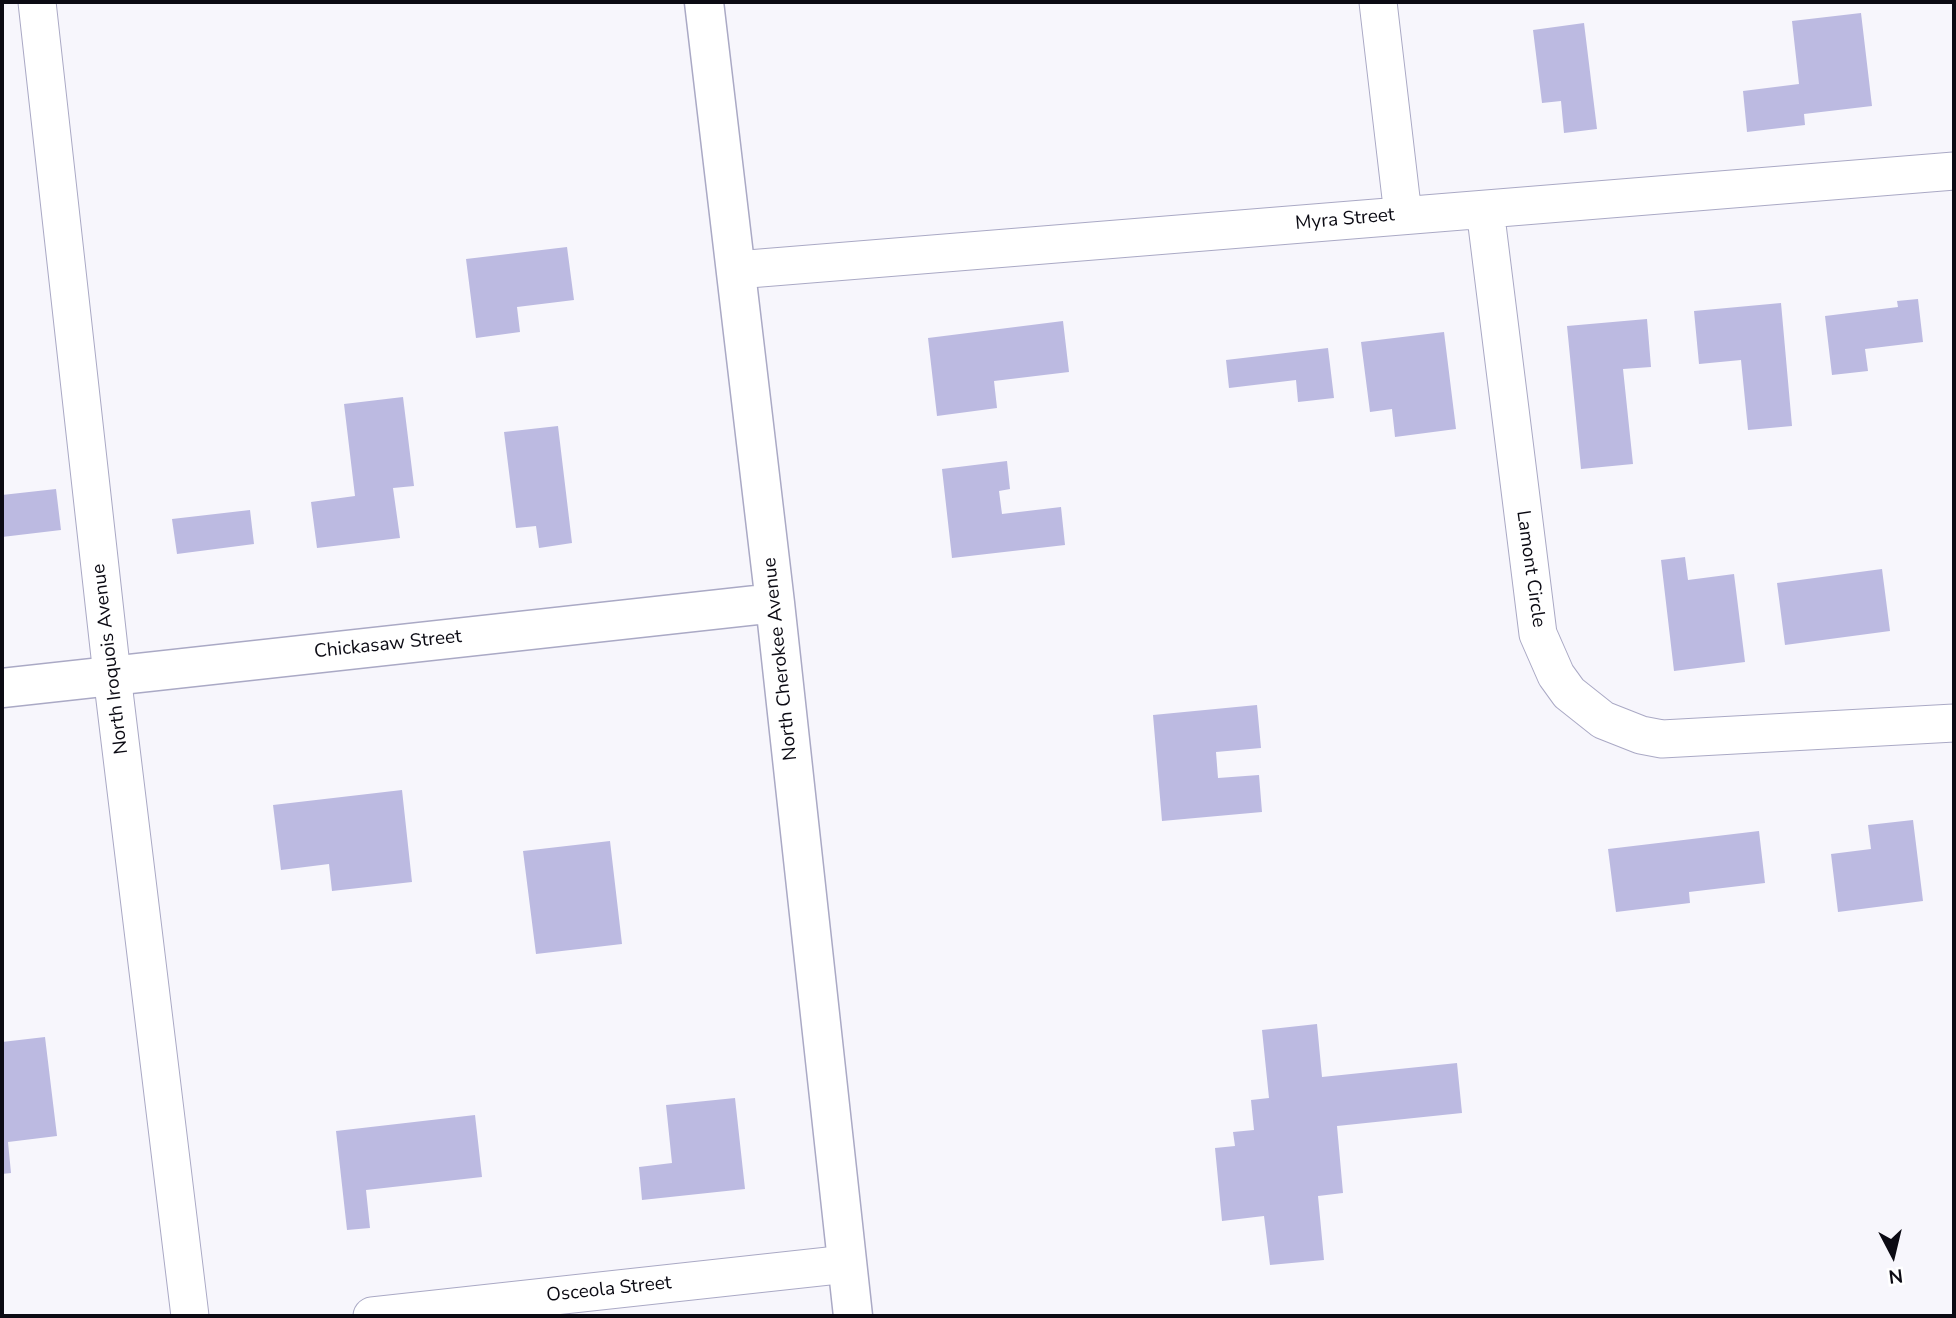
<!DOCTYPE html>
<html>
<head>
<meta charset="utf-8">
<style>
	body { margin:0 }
	#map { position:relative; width:1956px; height:1318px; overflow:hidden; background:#f7f6fc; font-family:"Nunito Sans",sans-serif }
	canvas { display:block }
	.frame { position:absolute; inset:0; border:4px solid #0b0a13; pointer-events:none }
	.north { position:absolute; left:1858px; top:1220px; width:70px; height:70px; -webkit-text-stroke:5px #fff; paint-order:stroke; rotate:173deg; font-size:19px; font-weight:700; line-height:28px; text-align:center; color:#0b0a13 }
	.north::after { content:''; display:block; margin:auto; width:24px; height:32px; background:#0b0a13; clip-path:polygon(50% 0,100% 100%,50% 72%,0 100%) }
</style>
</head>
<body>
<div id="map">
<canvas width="1956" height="1318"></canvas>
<div class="frame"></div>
<div class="north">N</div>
</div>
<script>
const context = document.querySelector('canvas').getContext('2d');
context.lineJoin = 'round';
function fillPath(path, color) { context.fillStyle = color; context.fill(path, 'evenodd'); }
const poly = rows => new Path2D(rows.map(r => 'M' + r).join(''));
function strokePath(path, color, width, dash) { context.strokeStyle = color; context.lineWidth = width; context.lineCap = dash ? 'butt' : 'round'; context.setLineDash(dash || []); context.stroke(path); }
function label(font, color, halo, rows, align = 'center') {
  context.font = font + ' "Nunito Sans",sans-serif'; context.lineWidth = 6; context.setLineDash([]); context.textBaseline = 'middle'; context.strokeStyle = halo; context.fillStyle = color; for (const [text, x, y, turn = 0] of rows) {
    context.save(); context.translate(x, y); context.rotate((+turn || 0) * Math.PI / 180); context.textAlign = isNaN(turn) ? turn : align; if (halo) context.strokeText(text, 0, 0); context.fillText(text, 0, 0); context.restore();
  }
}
const building = poly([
	[1861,13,1872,106,1804,114,1805,125,1747,132,1743,91,1799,84,1792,21],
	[1584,23,1597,129,1564,133,1561,101,1542,103,1533,30],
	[567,247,574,300,517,307,520,332,476,338,466,259],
	[1918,299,1923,342,1865,349,1868,371,1832,375,1825,316,1898,307,1897,301],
	[1781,303,1792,426,1748,430,1741,360,1699,364,1694,311],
	[1647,319,1651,367,1623,369,1633,464,1581,469,1567,326],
	[1063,321,1069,372,994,381,997,408,937,416,928,338],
	[1444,332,1456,429,1395,437,1392,409,1370,412,1361,342],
	[1328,348,1334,398,1298,402,1296,380,1229,388,1226,360],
	[403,397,414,486,393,488,400,538,317,548,311,502,355,496,344,404],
	[558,426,572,543,539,548,536,526,516,528,504,432],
	[1007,461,1010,489,999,491,1002,514,1061,507,1065,545,952,558,942,469],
	[56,489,61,530,2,537,2,495],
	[250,510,254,544,177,554,172,519],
	[1685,557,1688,580,1734,574,1745,662,1674,671,1661,560],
	[1882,569,1890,631,1785,645,1777,583],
	[1257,705,1261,748,1216,752,1218,778,1259,775,1262,812,1162,821,1153,715],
	[402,790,412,882,332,891,329,864,281,870,273,805],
	[1913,820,1923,901,1838,912,1831,854,1871,849,1868,825],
	[1759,831,1765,883,1689,892,1690,903,1616,912,1608,849],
	[610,841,622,944,536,954,523,851],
	[1317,1024,1322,1077,1457,1063,1462,1113,1337,1126,1343,1193,1318,1196,1324,1260,1270,1265,1264,1216,1222,1221,1215,1148,1235,1146,1233,1132,1254,1130,1251,1100,1269,1098,1262,1030],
	[45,1037,57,1136,8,1142,11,1173,2,1174,2,1042],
	[735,1098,745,1189,642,1200,639,1167,672,1163,666,1105],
	[475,1115,482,1177,366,1190,370,1228,347,1230,336,1131]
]);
const street = poly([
	[37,2,112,675,190,1316],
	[1378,2,1403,215],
	[1485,209,1538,634,1556,675,1569,693,1603,720,1641,735,1662,739,1954,723],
	[736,270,1954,171],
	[372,1316,847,1264]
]);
const secondary = poly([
	[704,2,775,603,853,1316],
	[2,688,775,603]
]);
const streetNames = [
	["Myra Street",1345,220,-5],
	["Lamont Circle",1530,569,82],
	["Chickasaw Street",388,645,-6],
	["North Iroquois Avenue",111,659,-97],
	["North Cherokee Avenue",781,659,-96],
	["Osceola Street",609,1290,-6]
];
fillPath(building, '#bcbae1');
strokePath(street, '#aaa9c5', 39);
strokePath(secondary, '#aaa9c5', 41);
strokePath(street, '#fff', 37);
strokePath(secondary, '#fff', 38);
label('19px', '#0b0a13', '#fff', streetNames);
</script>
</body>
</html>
